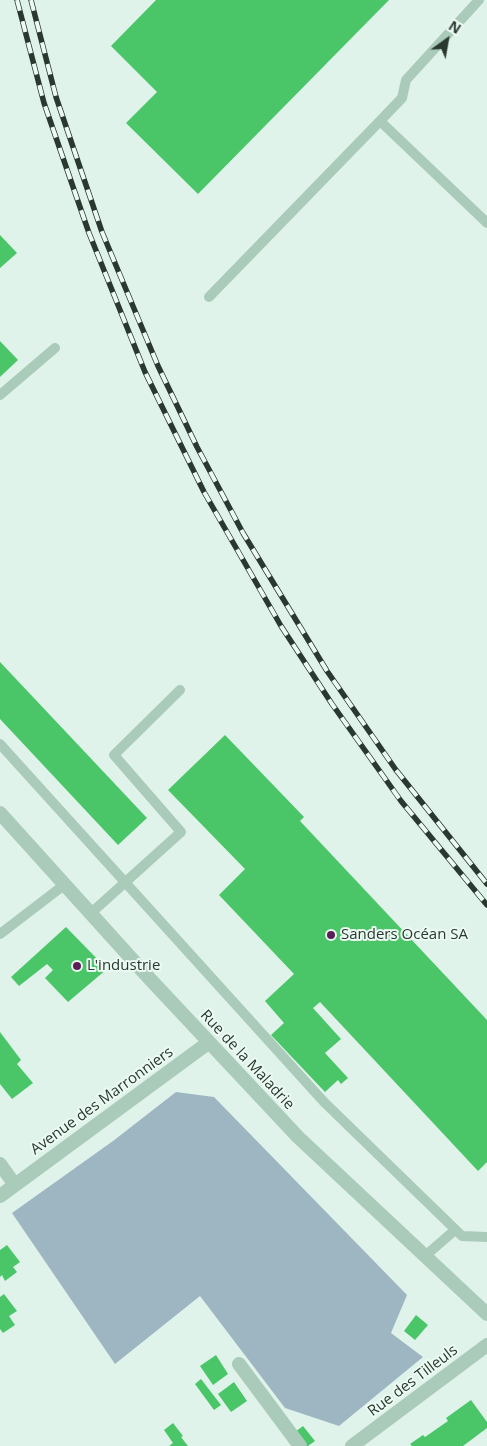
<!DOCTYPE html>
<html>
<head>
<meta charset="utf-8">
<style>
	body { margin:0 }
	#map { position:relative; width:487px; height:1446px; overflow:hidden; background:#dff3ea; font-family:"Open Sans",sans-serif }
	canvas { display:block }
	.north { position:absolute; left:422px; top:15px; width:50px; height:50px; -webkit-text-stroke:4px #ecfaf4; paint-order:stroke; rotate:32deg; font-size:14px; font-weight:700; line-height:20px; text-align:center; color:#2a392f }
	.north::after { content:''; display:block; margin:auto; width:18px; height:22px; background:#2a392f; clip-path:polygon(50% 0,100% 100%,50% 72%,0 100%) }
</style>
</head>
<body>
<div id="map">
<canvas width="487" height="1446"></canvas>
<div class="north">N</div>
</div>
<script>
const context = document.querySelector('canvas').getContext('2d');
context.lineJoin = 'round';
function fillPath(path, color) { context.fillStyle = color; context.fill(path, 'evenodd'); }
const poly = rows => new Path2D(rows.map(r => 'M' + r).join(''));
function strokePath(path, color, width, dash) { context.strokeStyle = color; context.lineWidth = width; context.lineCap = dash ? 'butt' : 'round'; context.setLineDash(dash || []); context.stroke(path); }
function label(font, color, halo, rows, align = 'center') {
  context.font = font + ' "Open Sans",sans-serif'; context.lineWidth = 4; context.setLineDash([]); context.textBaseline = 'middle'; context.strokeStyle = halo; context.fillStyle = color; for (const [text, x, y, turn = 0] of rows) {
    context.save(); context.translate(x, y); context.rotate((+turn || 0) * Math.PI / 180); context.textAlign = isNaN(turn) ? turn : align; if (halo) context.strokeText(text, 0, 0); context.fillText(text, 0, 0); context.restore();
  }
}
const green = poly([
	[176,1092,214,1097,407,1295,391,1333,423,1357,339,1426,285,1408,200,1296,115,1364,12,1213,113,1141]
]);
const building = poly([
	[156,0,389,0,198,194,126,123,157,92,111,46],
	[0,235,17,253,0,268],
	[0,341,18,360,0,377],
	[0,662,147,818,118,845,0,719],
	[225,735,304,817,300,821,487,1020,487,1162,478,1171,320,1002,313,1008,341,1039,325,1053,348,1078,341,1084,338,1080,325,1092,271,1035,284,1023,265,1001,294,974,219,895,245,869,168,790],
	[66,927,107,969,68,1002,45,978,53,970,47,964,19,986,11,977],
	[0,1032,21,1060,17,1064,33,1083,12,1099,0,1084],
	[7,1245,20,1262,13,1267,17,1272,5,1281,2,1275,0,1277,0,1250],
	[4,1294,17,1311,9,1316,15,1325,3,1333,0,1329,0,1297],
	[416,1315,428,1325,415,1340,404,1331],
	[216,1355,228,1374,213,1385,200,1366],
	[201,1379,221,1405,214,1410,195,1384],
	[234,1382,247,1401,231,1412,218,1394],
	[471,1400,487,1422,487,1428,463,1446,412,1446,410,1444,423,1435,425,1437,448,1421,446,1418],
	[173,1423,183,1436,181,1437,188,1446,169,1446,173,1443,164,1430],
	[303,1426,315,1441,308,1446,305,1446,295,1432]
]);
const service = poly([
	[479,0,406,80,402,98,380,121,487,223],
	[209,297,380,121],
	[0,395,55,348],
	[0,744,324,1102,462,1236,487,1237],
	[90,914,181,832,114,755,180,690],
	[0,934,64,885],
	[425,1256,455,1230]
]);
const minor = poly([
	[0,1164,15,1185],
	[0,1196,208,1043],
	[239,1364,300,1446],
	[352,1446,487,1345]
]);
const tertiary = poly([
	[0,813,149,978,298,1137,487,1314]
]);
const rail = poly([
	[17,0,44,103,89,233,145,372,204,492,281,626,332,704,401,801,487,905],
	[31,0,56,97,102,232,158,366,197,447,243,533,327,671,396,770,487,884]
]);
const markers = [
	[331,935,5,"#5b1f56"],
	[77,966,5,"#5b1f56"]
];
const poiNames = [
	["Sanders Océan SA",341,935],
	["L'industrie",87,966]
];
const streetNames = [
	["Rue de la Maladrie",247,1060,47],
	["Avenue des Marronniers",102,1101,-36],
	["Rue des Tilleuls",413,1381,-37]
];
fillPath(green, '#9eb6c2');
fillPath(building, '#4ac669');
strokePath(service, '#aacbba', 10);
strokePath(minor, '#aacbba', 14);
strokePath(tertiary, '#aacbba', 14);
strokePath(rail, '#2a392f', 5.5);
strokePath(rail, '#ecfaf4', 4, [11]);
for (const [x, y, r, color] of markers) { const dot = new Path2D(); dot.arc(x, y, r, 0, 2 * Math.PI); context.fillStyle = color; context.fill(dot); strokePath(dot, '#ecfaf4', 2); }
label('15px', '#2a392f', '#ecfaf4', poiNames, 'left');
label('15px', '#2a392f', '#ecfaf4', streetNames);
</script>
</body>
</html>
